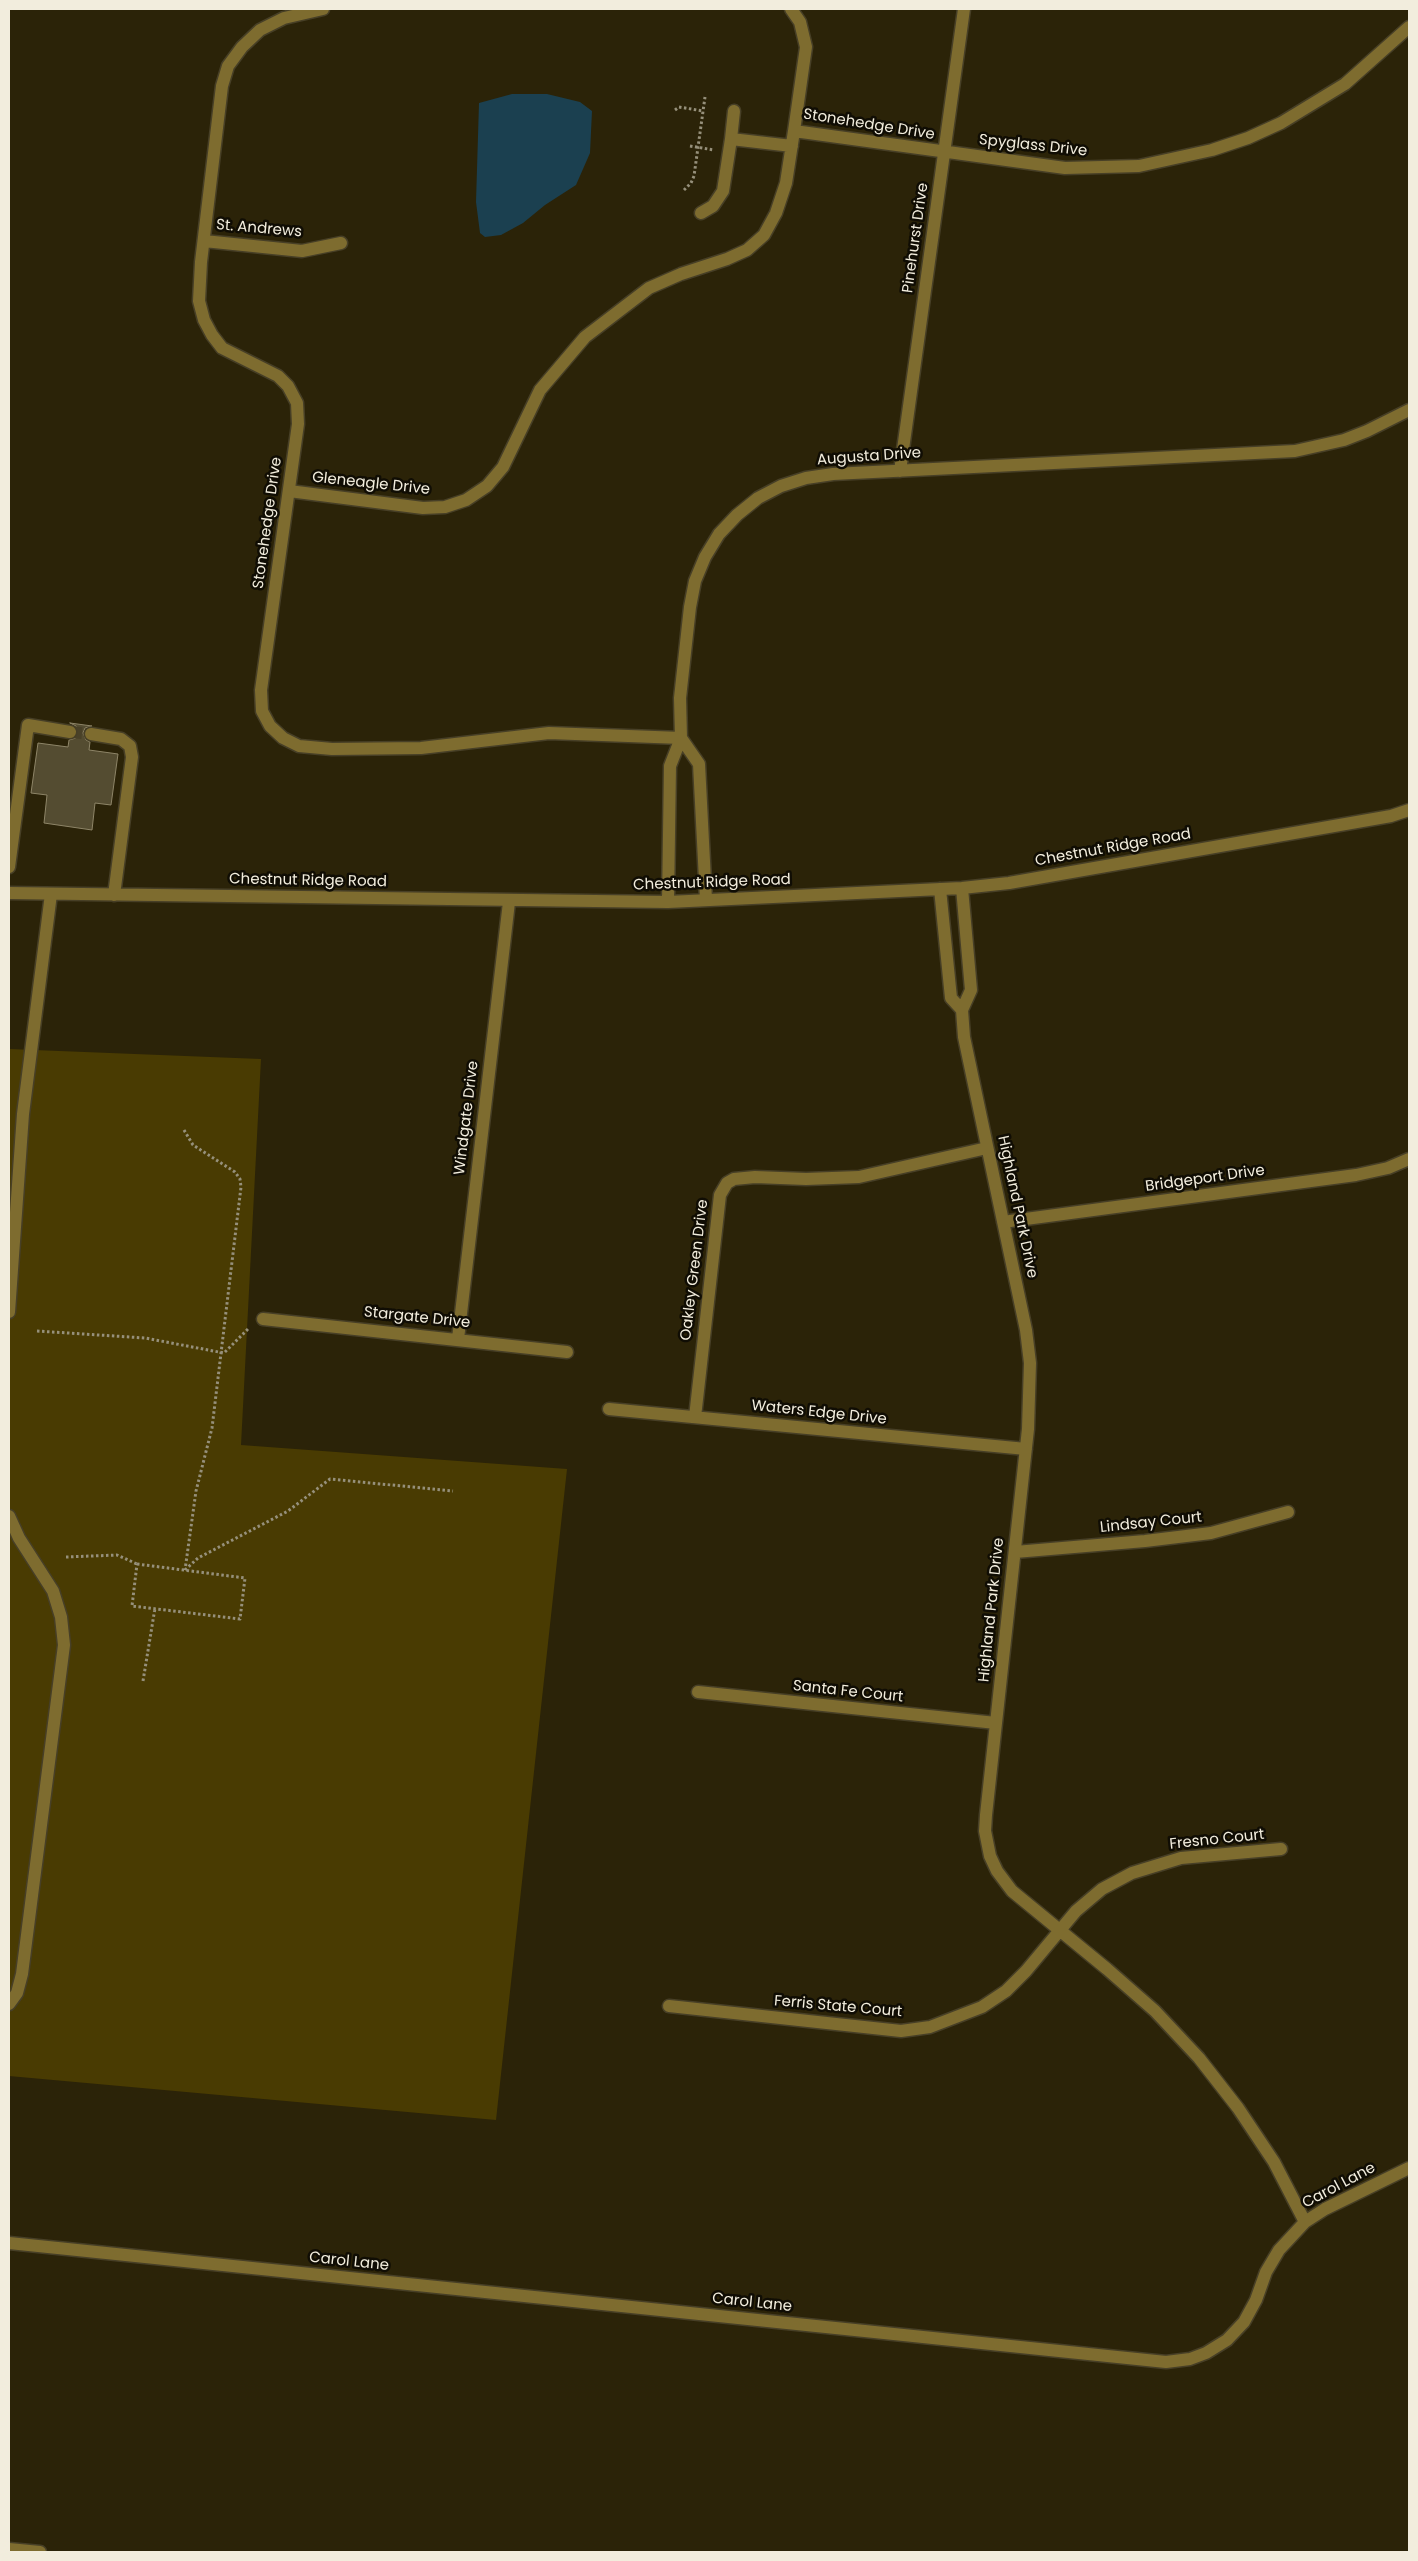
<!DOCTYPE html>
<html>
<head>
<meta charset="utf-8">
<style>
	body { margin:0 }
	#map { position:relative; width:1418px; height:2561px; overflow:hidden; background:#2b2308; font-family:Poppins,sans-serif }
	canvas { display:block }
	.frame { position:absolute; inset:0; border:10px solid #f2eddd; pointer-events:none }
</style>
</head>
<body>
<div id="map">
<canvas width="1418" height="2561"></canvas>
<div class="frame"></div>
</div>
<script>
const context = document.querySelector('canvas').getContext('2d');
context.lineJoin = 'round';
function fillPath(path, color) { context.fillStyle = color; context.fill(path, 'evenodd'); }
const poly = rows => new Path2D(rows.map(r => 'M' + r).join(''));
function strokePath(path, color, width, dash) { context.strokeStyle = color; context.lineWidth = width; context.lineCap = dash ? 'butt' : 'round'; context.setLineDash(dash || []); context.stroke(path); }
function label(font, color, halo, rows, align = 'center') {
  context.font = font + ' Poppins,sans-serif'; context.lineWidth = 5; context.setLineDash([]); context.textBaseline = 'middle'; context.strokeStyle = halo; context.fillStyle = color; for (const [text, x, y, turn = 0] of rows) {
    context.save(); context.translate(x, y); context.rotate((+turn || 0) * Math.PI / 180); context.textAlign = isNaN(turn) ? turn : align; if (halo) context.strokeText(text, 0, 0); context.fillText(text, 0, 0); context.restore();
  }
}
const green = poly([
	[9,1049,261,1059,241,1445,567,1469,496,2120,9,2076]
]);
const water = poly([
	[512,94,547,94,580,102,592,111,590,153,576,185,545,205,523,223,501,235,485,237,480,233,476,202,479,103]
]);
const building = poly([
	[70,723,92,726,85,728,83,733,86,740,90,742,89,750,118,754,111,805,95,803,92,830,44,823,47,795,31,793,38,743,68,747,69,740,76,738,78,733,76,726,70,723]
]);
const minorTunnel = poly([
	[70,732,91,734]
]);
const path = poly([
	[675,110,679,107,703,111],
	[690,146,714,150],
	[684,190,691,183,694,176,705,97],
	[184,1130,193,1145,235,1172,240,1179,241,1187,212,1428,196,1491,185,1570],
	[37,1331,145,1338,224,1353,249,1328],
	[66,1557,117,1555,137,1564],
	[137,1564,245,1578,240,1619,132,1606,137,1564],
	[185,1570,198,1558,288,1511,330,1479,453,1491],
	[143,1681,155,1608]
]);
const minor = poly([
	[323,9,284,18,260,30,242,47,228,66,222,86,201,262,199,301,204,320,212,335,222,348,278,376,288,386,297,403,298,424,261,690,262,711,270,726,283,738,299,746,332,749,421,748,549,733,681,738],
	[791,9,800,22,806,47,794,131,1065,168,1139,166,1212,150,1248,138,1281,123,1345,84,1409,27],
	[734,111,731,139,792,146],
	[701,213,713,206,723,191,731,139],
	[204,241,302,251,341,243],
	[900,471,964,9],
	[289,491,423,508,445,507,466,500,487,486,503,467,540,390,585,337,649,288,681,274,727,259,747,250,764,235,776,213,786,183,794,131],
	[91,734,121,739,130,746,132,757,114,895],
	[681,738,699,764,706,900],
	[9,867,28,725,70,732],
	[962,888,971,990,962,1010,964,1037,1026,1330,1030,1363,1028,1429,986,1815,985,1831,990,1856,997,1871,1012,1891,1107,1969,1155,2011,1199,2058,1238,2108,1274,2162,1305,2222],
	[940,889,951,998,962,1010],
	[9,893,668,902,962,888,1009,883,1391,816,1409,810],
	[668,902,670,766,681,738,680,698,690,607,695,581,705,557,719,534,737,515,758,498,781,486,806,478,833,474,1295,451,1344,440,1367,431,1409,410],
	[1003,1222,1356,1175,1388,1168,1409,1159],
	[9,1312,23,1114,51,894],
	[263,1319,567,1352],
	[458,1339,509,902],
	[609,1409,1026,1449],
	[695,1417,720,1195,727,1183,734,1179,755,1177,806,1179,859,1177,987,1148],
	[9,1516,19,1538,53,1591,61,1617,64,1645,22,1974,17,1993,9,2004],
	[1015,1552,1145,1541,1211,1533,1288,1512],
	[698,1692,996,1723],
	[669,2006,901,2031,930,2027,982,2007,1006,1991,1026,1971,1076,1911,1102,1889,1132,1873,1181,1858,1281,1849],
	[9,2243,1166,2362,1190,2359,1206,2353,1227,2340,1244,2322,1256,2300,1266,2272,1279,2250,1305,2222,1325,2209,1409,2168],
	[9,2549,40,2552]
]);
const streetNames = [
	["Stonehedge Drive",869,125,9],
	["Spyglass Drive",1033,146,6],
	["St. Andrews",259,229,5],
	["Pinehurst Drive",916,238,-82],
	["Augusta Drive",869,457,-4],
	["Gleneagle Drive",371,484,6],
	["Stonehedge Drive",268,523,-82],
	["Chestnut Ridge Road",1113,848,-10],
	["Chestnut Ridge Road",308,881,1],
	["Chestnut Ridge Road",712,883,-2],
	["Windgate Drive",467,1118,-83],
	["Bridgeport Drive",1205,1179,-8],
	["Highland Park Drive",1017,1207,78],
	["Oakley Green Drive",695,1270,-83],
	["Stargate Drive",417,1318,6],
	["Waters Edge Drive",819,1413,6],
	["Lindsay Court",1151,1523,-6],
	["Highland Park Drive",992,1610,-84],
	["Santa Fe Court",848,1692,6],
	["Fresno Court",1217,1840,-6],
	["Ferris State Court",838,2007,5],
	["Carol Lane",1339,2186,-28],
	["Carol Lane",349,2262,6],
	["Carol Lane",752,2303,6]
];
fillPath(green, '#493b02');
fillPath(water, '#1b4050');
fillPath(building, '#544c31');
strokePath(building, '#8e8568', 1);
strokePath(minorTunnel, '#494128', 12, [12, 6]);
strokePath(minor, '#473f26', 15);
strokePath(path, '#96907b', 3, [2.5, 2.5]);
strokePath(minor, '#7e6c2f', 12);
label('15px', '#f2eddd', '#100d04', streetNames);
</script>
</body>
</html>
